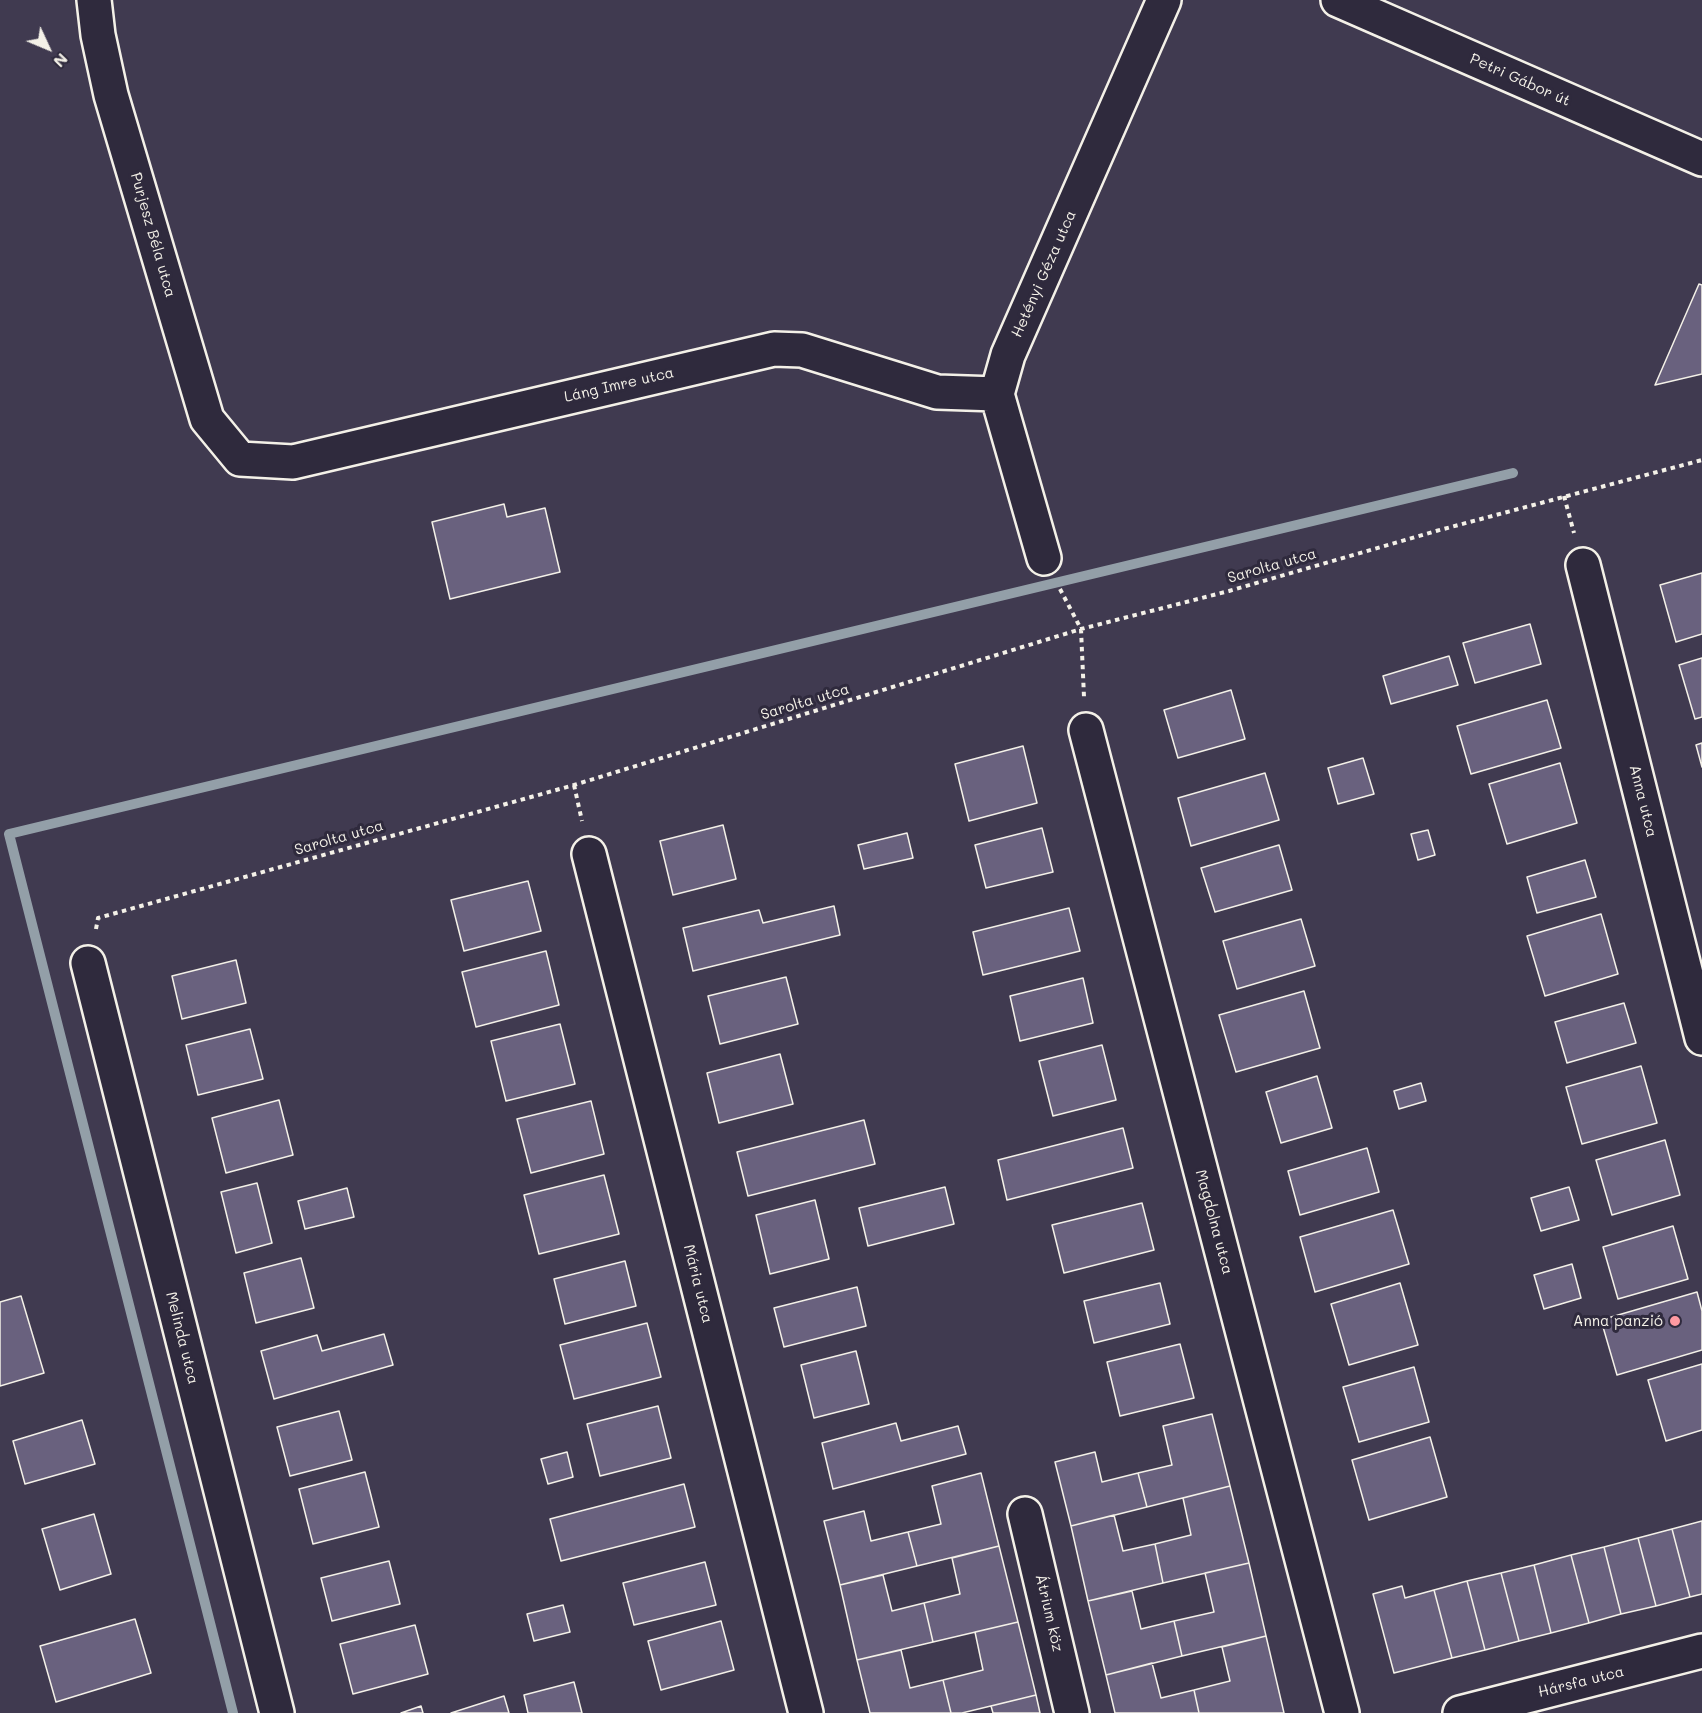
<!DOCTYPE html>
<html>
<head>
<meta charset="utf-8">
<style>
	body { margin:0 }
	#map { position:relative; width:1702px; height:1713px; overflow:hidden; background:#403a50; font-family:Mali,sans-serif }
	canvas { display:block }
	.north { position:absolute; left:18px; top:18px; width:60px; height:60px; -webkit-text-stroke:4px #2f2a3d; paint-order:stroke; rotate:134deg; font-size:16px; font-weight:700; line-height:24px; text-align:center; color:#f4f1e8 }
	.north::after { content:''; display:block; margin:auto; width:21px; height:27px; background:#f4f1e8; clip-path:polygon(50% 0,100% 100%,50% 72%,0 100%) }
</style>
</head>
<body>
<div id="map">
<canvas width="1702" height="1713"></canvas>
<div class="north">N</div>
</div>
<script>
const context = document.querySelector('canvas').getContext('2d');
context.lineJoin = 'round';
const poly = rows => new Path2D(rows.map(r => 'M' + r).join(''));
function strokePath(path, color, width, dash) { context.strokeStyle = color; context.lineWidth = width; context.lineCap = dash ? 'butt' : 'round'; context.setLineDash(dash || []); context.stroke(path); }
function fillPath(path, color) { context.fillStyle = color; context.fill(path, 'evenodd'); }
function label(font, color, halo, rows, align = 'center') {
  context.font = font + ' Mali,sans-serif'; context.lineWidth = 6; context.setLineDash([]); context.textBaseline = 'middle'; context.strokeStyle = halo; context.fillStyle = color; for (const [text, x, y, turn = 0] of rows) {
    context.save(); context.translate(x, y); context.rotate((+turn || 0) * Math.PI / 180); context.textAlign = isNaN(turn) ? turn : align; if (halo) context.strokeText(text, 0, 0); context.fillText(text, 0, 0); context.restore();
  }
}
const stream = poly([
	[233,1713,9,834,1513,473]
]);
const building = poly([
	[1699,284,1702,285,1702,374,1655,385,1699,284],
	[504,504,507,517,545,508,560,572,450,599,432,522,504,504],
	[1702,573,1702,634,1676,642,1660,585,1702,573],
	[1530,624,1541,664,1475,683,1463,643,1530,624],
	[1449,656,1458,685,1391,704,1383,676,1449,656],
	[1702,658,1702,717,1695,719,1679,665,1702,658],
	[1231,690,1245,739,1178,758,1164,710,1231,690],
	[1547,700,1561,748,1471,774,1457,726,1547,700],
	[1702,743,1702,767,1696,745,1702,743],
	[1023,746,1037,803,969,821,955,764,1023,746],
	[1363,758,1374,794,1338,804,1328,768,1363,758],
	[1560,763,1577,823,1507,844,1489,784,1560,763],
	[1265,773,1279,820,1191,846,1178,798,1265,773],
	[723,825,736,879,673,895,660,841,723,825],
	[1042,828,1053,872,986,888,975,845,1042,828],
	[1428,830,1435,855,1418,860,1411,834,1428,830],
	[907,833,913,858,864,869,858,845,907,833],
	[1279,845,1292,890,1215,912,1201,868,1279,845],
	[1585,860,1596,897,1537,913,1527,877,1585,860],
	[528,881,541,931,464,951,451,900,528,881],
	[834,906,840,935,693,971,683,928,759,910,763,923,834,906],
	[1069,908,1080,951,983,975,973,932,1069,908],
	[1601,914,1618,974,1545,996,1527,936,1601,914],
	[1301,919,1315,966,1237,989,1223,941,1301,919],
	[546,951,559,1005,476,1027,462,972,546,951],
	[236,960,246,1003,182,1019,172,976,236,960],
	[786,977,798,1024,720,1044,708,996,786,977],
	[1083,978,1093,1023,1020,1041,1010,996,1083,978],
	[1304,991,1320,1048,1236,1072,1219,1015,1304,991],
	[1624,1003,1636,1043,1567,1063,1555,1022,1624,1003],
	[560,1024,575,1084,506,1101,491,1041,560,1024],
	[250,1029,263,1079,198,1095,186,1045,250,1029],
	[1102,1045,1116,1100,1053,1116,1039,1061,1102,1045],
	[780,1054,793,1104,719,1123,707,1073,780,1054],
	[1641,1066,1657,1123,1582,1144,1566,1087,1641,1066],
	[1317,1076,1332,1128,1281,1143,1266,1092,1317,1076],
	[1421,1083,1426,1101,1399,1109,1394,1091,1421,1083],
	[279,1100,293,1155,226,1173,212,1118,279,1100],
	[591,1101,604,1154,531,1173,517,1119,591,1101],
	[864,1120,875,1164,748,1196,737,1152,864,1120],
	[1123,1128,1133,1168,1007,1200,998,1160,1123,1128],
	[1665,1140,1680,1195,1612,1215,1596,1160,1665,1140],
	[1367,1148,1379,1192,1300,1215,1288,1171,1367,1148],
	[604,1175,619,1234,539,1254,524,1195,604,1175],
	[257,1183,272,1243,236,1253,221,1192,257,1183],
	[945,1187,954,1224,868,1246,859,1208,945,1187],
	[1569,1187,1579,1220,1541,1231,1531,1198,1569,1187],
	[347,1188,354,1217,305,1229,298,1201,347,1188],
	[815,1200,829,1259,770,1274,756,1215,815,1200],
	[1142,1203,1154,1250,1064,1273,1052,1225,1142,1203],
	[1393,1210,1409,1264,1315,1292,1300,1237,1393,1210],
	[1673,1226,1688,1279,1618,1299,1603,1247,1673,1226],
	[301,1258,314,1308,256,1323,244,1273,301,1258],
	[625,1261,636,1306,565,1324,554,1279,625,1261],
	[1572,1264,1581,1298,1544,1309,1534,1275,1572,1264],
	[1160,1283,1170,1324,1094,1343,1084,1301,1160,1283],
	[1400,1283,1418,1345,1349,1365,1331,1304,1400,1283],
	[857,1287,866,1326,784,1347,774,1308,857,1287],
	[1697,1292,1702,1311,1702,1350,1617,1375,1601,1320,1697,1292],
	[21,1296,44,1373,0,1386,0,1302,21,1296],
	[647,1323,661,1377,574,1399,560,1345,647,1323],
	[384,1334,393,1365,274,1399,261,1351,317,1335,322,1351,384,1334],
	[1180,1344,1194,1398,1120,1416,1107,1362,1180,1344],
	[856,1351,869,1404,814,1418,801,1365,856,1351],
	[1702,1364,1702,1430,1666,1441,1648,1380,1702,1364],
	[1414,1367,1429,1422,1359,1442,1343,1387,1414,1367],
	[658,1406,671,1458,600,1476,587,1424,658,1406],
	[339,1411,352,1460,290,1476,277,1427,339,1411],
	[1212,1414,1230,1486,1147,1507,1138,1473,1172,1465,1163,1426,1212,1414],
	[82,1420,95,1464,25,1484,13,1441,82,1420],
	[896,1423,901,1441,958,1426,966,1454,833,1489,822,1443,896,1423],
	[1430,1437,1447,1497,1369,1520,1352,1460,1430,1437],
	[567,1452,573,1477,548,1484,541,1459,567,1452],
	[1095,1452,1102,1482,1138,1473,1147,1507,1071,1526,1055,1462,1095,1452],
	[365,1472,379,1527,313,1544,299,1489,365,1472],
	[981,1473,999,1546,917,1566,908,1532,941,1524,932,1486,981,1473],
	[684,1484,695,1527,561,1561,550,1519,684,1484],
	[1230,1486,1249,1563,1163,1583,1155,1544,1191,1535,1183,1498,1230,1486],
	[864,1511,871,1541,908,1532,917,1566,840,1585,824,1521,864,1511],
	[94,1514,111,1574,60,1590,42,1529,94,1514],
	[1114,1515,1123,1551,1155,1544,1163,1583,1088,1601,1071,1526,1114,1515],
	[1702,1521,1702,1594,1690,1597,1672,1529,1702,1521],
	[1672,1529,1690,1597,1656,1606,1638,1538,1672,1529],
	[1638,1538,1656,1606,1621,1614,1604,1547,1638,1538],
	[999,1546,1018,1622,933,1642,924,1603,960,1594,952,1558,999,1546],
	[1604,1547,1621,1614,1589,1623,1571,1555,1604,1547],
	[1571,1555,1589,1623,1551,1633,1534,1565,1571,1555],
	[389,1561,400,1604,332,1621,321,1578,389,1561],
	[705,1562,716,1605,634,1625,623,1583,705,1562],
	[1249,1563,1266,1636,1182,1656,1174,1621,1214,1612,1205,1573,1249,1563],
	[1534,1565,1551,1633,1519,1641,1501,1573,1534,1565],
	[1501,1573,1519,1641,1485,1650,1467,1581,1501,1573],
	[883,1575,892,1611,924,1603,933,1642,857,1660,840,1585,883,1575],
	[1467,1581,1485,1650,1452,1658,1434,1590,1467,1581],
	[1402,1586,1405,1598,1434,1590,1452,1658,1394,1673,1373,1594,1402,1586],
	[1132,1591,1141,1629,1174,1621,1182,1656,1106,1675,1088,1601,1132,1591],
	[563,1605,570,1632,534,1641,527,1614,563,1605],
	[135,1619,151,1673,56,1702,40,1646,135,1619],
	[721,1621,734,1670,661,1690,648,1641,721,1621],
	[1018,1622,1036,1695,962,1713,951,1713,943,1680,983,1670,975,1632,1018,1622],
	[415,1625,428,1674,353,1694,340,1644,415,1625],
	[1266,1636,1284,1713,1199,1713,1194,1690,1230,1681,1222,1647,1266,1636],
	[901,1650,910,1688,943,1680,951,1713,870,1713,857,1660,901,1650],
	[1152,1663,1161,1698,1194,1690,1199,1713,1115,1713,1106,1675,1152,1663],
	[574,1682,582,1713,528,1713,524,1695,574,1682],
	[1036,1695,1040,1713,993,1713,991,1706,1036,1695],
	[504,1696,509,1713,451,1713,504,1696],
	[421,1706,423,1713,401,1713,421,1706]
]);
const path = poly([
	[1564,496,1574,533],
	[1060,589,1081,629,1084,697],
	[574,785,582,821],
	[96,929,98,918,574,785,1081,629,1229,591,1436,531,1702,460]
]);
const street = poly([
	[94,0,98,35,111,95,207,419,240,459,293,462,774,349,802,350,937,392,997,394],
	[1338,0,1702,159],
	[1044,558,997,394,1008,355,1164,0],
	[1583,565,1702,1038],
	[1086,730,1342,1713],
	[589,854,806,1713],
	[88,963,277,1713],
	[1025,1514,1072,1713],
	[1460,1713,1702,1651]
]);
const markers = [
	[1675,1321,6,"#ff9aa2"]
];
const streetNames = [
	["Petri Gábor út",1520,80,24],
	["Purjesz Béla utca",153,235,74],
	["Hetényi Géza utca",1044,274,-66],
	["Láng Imre utca",619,385,-13],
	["Sarolta utca",1272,566,-16],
	["Sarolta utca",805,702,-17],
	["Anna utca",1643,801,76],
	["Sarolta utca",339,838,-16],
	["Magdolna utca",1214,1222,75],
	["Mária utca",698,1284,76],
	["Melinda utca",182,1338,76],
	["Átrium köz",1049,1613,77],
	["Hársfa utca",1581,1682,-14]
];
const poiNames = [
	["Anna panzió",1663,1321]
];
strokePath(stream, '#939fa8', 10);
fillPath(building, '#69617e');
strokePath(building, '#f4f1e8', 1.5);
strokePath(street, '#f4f1e8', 38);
strokePath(path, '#f4f1e8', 4, [4.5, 4.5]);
strokePath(street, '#2f2a3d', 33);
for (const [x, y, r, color] of markers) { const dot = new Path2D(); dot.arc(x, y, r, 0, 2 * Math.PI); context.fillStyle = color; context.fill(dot); strokePath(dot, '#2f2a3d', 2); }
label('15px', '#f4f1e8', '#2f2a3d', streetNames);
label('15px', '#f4f1e8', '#2f2a3d', poiNames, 'right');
</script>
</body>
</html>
